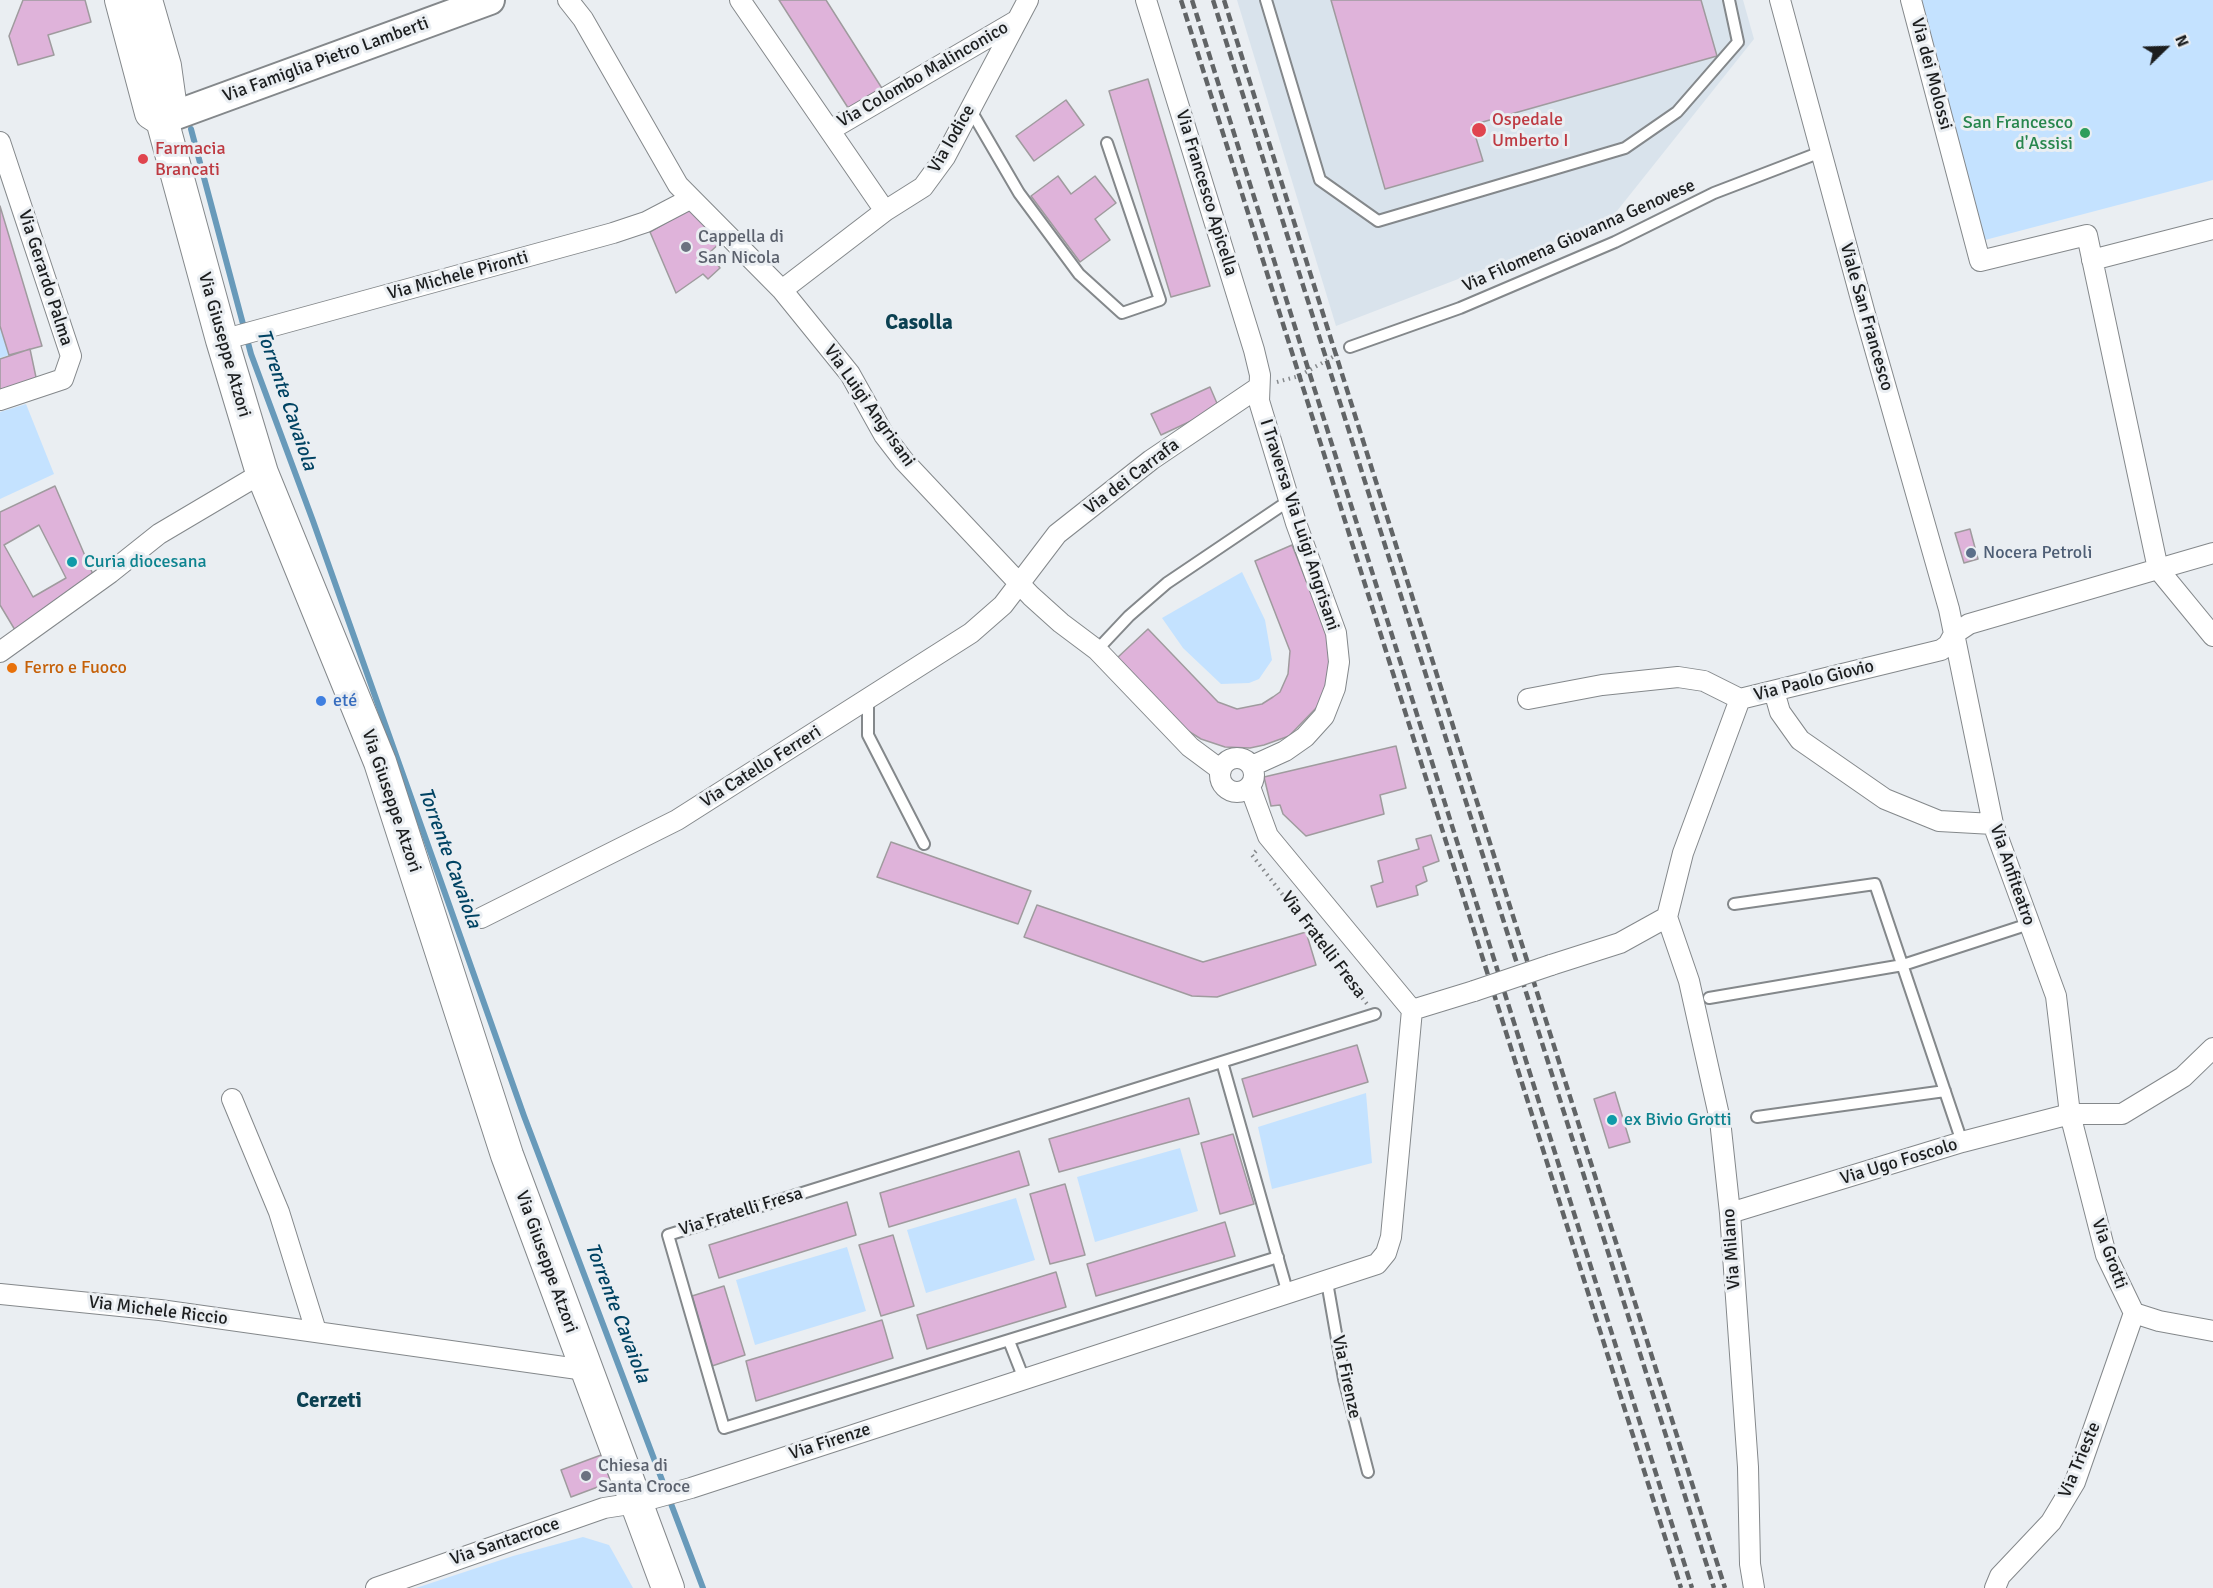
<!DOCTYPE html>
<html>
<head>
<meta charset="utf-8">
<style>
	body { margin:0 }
	#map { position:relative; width:2213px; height:1588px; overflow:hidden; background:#eaeef2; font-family:Signika,sans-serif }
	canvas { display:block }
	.north { position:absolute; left:2135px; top:18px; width:60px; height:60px; -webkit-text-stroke:4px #eaeef2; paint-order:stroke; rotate:67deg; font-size:16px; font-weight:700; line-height:24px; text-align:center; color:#1c1e1f }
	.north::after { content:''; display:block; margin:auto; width:21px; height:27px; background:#1c1e1f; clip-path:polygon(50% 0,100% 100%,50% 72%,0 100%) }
</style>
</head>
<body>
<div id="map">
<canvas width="2213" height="1588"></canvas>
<div class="north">N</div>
</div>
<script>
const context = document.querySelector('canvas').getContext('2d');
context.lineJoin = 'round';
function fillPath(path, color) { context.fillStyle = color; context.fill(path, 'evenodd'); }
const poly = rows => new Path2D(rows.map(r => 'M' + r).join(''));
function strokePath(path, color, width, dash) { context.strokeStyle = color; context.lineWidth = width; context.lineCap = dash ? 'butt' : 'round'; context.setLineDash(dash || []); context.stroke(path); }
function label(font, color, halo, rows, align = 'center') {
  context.font = font + ' Signika,sans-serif'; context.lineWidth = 6; context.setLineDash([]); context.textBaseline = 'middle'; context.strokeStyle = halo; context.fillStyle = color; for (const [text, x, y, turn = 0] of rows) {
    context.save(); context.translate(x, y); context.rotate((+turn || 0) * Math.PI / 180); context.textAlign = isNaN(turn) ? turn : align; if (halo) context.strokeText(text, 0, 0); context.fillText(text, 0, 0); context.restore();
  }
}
const built = poly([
	[1237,0,1743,0,1754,39,1609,221,1336,326]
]);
const green = poly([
	[1922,0,2213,0,2213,180,1985,240],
	[0,326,9,355,0,358],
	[26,404,54,474,0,499,0,412],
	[1242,572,1265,620,1272,660,1259,679,1249,683,1221,684,1183,648,1162,618],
	[1366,1093,1372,1163,1272,1189,1258,1127],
	[1180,1148,1198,1211,1095,1242,1077,1177],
	[1016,1198,1035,1260,926,1293,907,1230],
	[847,1247,866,1311,755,1345,736,1280],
	[583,1537,609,1545,633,1588,416,1588,513,1556]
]);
const stream = poly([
	[191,129,251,354,313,521,524,1116,703,1588]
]);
const building = poly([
	[23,0,85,0,91,22,48,35,54,55,18,65,9,36,23,0],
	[779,0,826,0,885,93,852,114,779,0],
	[1331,0,1701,0,1717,56,1472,125,1483,161,1385,189,1331,0],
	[1148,79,1210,286,1171,297,1109,91,1148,79],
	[1066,100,1084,125,1034,161,1016,136,1066,100],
	[1058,176,1071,194,1095,176,1116,203,1095,219,1110,240,1080,262,1031,196,1058,176],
	[0,206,42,346,9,355,0,326,0,206],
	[691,208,722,241,709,253,720,268,708,279,703,274,676,293,650,232,691,208],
	[30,349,37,382,0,393,0,359,30,349],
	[1210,387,1219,408,1161,435,1151,414,1210,387],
	[55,486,95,579,18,635,0,605,0,512,55,486],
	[39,525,66,578,33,597,4,545,39,525],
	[1970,529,1978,559,1964,563,1955,533,1970,529],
	[1292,545,1329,638,1330,678,1319,705,1289,736,1264,745,1250,748,1225,747,1201,739,1185,729,1117,658,1148,629,1218,702,1237,709,1262,704,1273,697,1280,692,1288,674,1290,651,1255,561,1292,545],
	[1396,746,1406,788,1380,795,1384,814,1306,836,1283,814,1280,805,1271,806,1264,777,1396,746],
	[1431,835,1439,861,1423,867,1427,881,1416,886,1418,895,1377,907,1371,886,1383,882,1378,861,1419,849,1416,839,1431,835],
	[891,842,1031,891,1018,924,877,877,891,842],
	[1037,905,1203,962,1306,932,1316,965,1217,997,1192,996,1024,937,1037,905],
	[1357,1045,1368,1082,1253,1117,1242,1079,1357,1045],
	[1615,1092,1630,1142,1609,1148,1594,1099,1615,1092],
	[1189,1098,1199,1134,1059,1172,1049,1139,1189,1098],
	[1233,1134,1254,1204,1220,1214,1201,1143,1233,1134],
	[1019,1151,1029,1185,889,1227,880,1193,1019,1151],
	[1065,1184,1085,1255,1050,1264,1030,1194,1065,1184],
	[847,1202,856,1235,719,1278,709,1245,847,1202],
	[1225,1222,1235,1256,1096,1296,1087,1264,1225,1222],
	[893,1235,914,1306,881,1316,859,1245,893,1235],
	[1056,1272,1066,1307,927,1349,917,1315,1056,1272],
	[724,1286,745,1355,712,1366,692,1296,724,1286],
	[882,1320,893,1358,756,1401,746,1361,882,1320],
	[601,1455,611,1482,571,1497,561,1470,601,1455]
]);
const path = poly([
	[1277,382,1299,376,1338,354],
	[1256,851,1252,855,1367,1004]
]);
const service = poly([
	[1266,0,1320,180,1378,221,1625,148,1677,112,1738,42,1729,0],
	[970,109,1019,193,1079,274,1122,313,1160,300,1107,143],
	[1350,347,1460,308,1615,242,1714,193,1821,152],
	[1097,650,1129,616,1167,583,1290,500],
	[868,699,868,735,924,844],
	[1734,904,1875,884,1962,1142],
	[1709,998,1903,965,2029,924],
	[1222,1062,1288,1294],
	[1757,1117,1945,1091],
	[1278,1257,724,1428,668,1235,1375,1014],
	[1327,1282,1344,1379,1368,1472],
	[1009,1341,1024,1379]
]);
const minor = poly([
	[568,0,583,19,678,185,782,290,850,374,884,435,904,461,1031,596,1061,623,1097,650,1190,747,1221,770],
	[740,0,885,211],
	[1146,0,1254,350,1260,375,1259,401,1296,523,1336,633,1339,662,1335,688,1324,716,1305,737,1285,751,1252,766],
	[1780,0,1865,314,1949,609,1993,824,2056,996,2070,1114,2106,1255,2134,1313,2159,1321,2213,1331],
	[1911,0,1980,261,2087,235,2158,569,2213,553],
	[830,130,1016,21],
	[0,142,71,356,63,379,0,400],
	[2092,260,2213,229],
	[782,290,885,211,923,187,945,157,1028,0],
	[222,340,613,233,646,222,690,199],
	[0,652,110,573,159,534,262,473],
	[1774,691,1780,712,1800,740,1885,799,1939,821,1993,824],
	[1528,699,1602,685,1678,677,1704,681,1740,699,1941,650,1948,645,1954,634,1969,624,2158,569,2213,636],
	'1220 775a17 17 0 1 1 34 0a17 17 0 1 1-34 0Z',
	[1667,917,1689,981,1720,1120,1730,1213,1748,1467,1750,1564,1754,1588],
	[481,918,677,820,971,633,1003,605,1057,534,1151,460,1259,387],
	[1551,965,1620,943,1667,917,1683,853,1740,699],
	[1412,1010,1474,991],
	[232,1099,279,1212,316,1331],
	[1730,1213,1962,1142,2070,1114,2122,1114,2183,1077,2213,1048],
	[0,1294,160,1310,585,1370],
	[376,1588,604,1508,636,1503,691,1488,1377,1264,1386,1253,1391,1237,1412,1010,1268,836,1250,787],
	[1995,1588,2000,1576,2051,1522,2075,1482,2134,1313]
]);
const secondary = poly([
	[162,120,490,0]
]);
const primary = poly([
	[121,0,151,113,162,120],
	[146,0,165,66,170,102,162,120,222,340,262,473,380,762,507,1155,668,1588]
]);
const rail = poly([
	[1181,0,1681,1588],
	[1192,0,1692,1588],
	[1213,0,1714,1588],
	[1224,0,1725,1588]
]);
const minorBridge = poly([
	[1474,991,1551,965]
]);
const markers = [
	[1479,130,8,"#e0444e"],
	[2085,133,6,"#2e9e5b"],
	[143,159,6,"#e0444e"],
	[686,247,6,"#6b7280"],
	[1971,553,6,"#5c6f8a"],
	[72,562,6,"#0f9aa8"],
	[12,668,6,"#e8710a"],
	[321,701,6,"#3f7fe0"],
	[1612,1120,6,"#0f9aa8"],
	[586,1476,6,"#6b7280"]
];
const streetNames = [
	["Via Famiglia Pietro Lamberti",326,60,-20],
	["Via dei Molossi",1931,74,75],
	["Via Colombo Malinconico",923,75,-30],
	["Via Iodice",952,139,-60],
	["Via Francesco Apicella",1206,193,73],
	["Via Filomena Giovanna Genovese",1579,236,-24],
	["Via Michele Pironti",458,276,-15],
	["Via Gerardo Palma",45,278,72],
	["Viale San Francesco",1866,317,74],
	["Via Giuseppe Atzori",224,345,74],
	["Via Luigi Angrisani",869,406,55],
	["Via dei Carrafa",1132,477,-37],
	["I Traversa Via Luigi Angrisani",1299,525,72],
	["Via Paolo Giovio",1814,681,-14],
	["Via Catello Ferreri",761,767,-32],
	["Via Giuseppe Atzori",391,801,71],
	["Via Anfiteatro",2012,875,71],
	["Via Fratelli Fresa",1323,945,53],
	["Via Ugo Foscolo",1899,1162,-17],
	["Via Fratelli Fresa",741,1212,-17],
	["Via Milano",1732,1249,-94],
	["Via Grotti",2109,1254,70],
	["Via Giuseppe Atzori",546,1262,70],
	["Via Michele Riccio",158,1311,7],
	["Via Firenze",1346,1377,78],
	["Via Firenze",830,1442,-18],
	["Via Trieste",2080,1460,-67],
	["Via Santacroce",505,1542,-19]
];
const healthNames = [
	["Ospedale",1492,120],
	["Umberto I",1492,141],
	["Farmacia",155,149],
	["Brancati",155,170]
];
const leisureNames = [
	["San Francesco",2073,123],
	["d'Assisi",2073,144]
];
const worshipNames = [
	["Cappella di",698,237],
	["San Nicola",698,258],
	["Chiesa di",598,1466],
	["Santa Croce",598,1487]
];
const serviceNames = [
	["Nocera Petroli",1983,553]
];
const cultureNames = [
	["Curia diocesana",84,562],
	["ex Bivio Grotti",1624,1120]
];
const foodNames = [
	["Ferro e Fuoco",24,668]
];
const shopNames = [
	["eté",333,701]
];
const waterNames = [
	["Torrente Cavaiola",286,400,71],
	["Torrente Cavaiola",449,858,70],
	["Torrente Cavaiola",617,1313,69]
];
const quarterNames = [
	["Casolla",919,323],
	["Cerzeti",329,1401]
];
fillPath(built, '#d9e3ec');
fillPath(green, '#c4e2ff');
strokePath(stream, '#689aba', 6);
fillPath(building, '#dfb3da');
strokePath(building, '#9f9b9e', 1.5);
strokePath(service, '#84888b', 14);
strokePath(minor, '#84888b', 22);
strokePath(secondary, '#84888b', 32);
strokePath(primary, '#84888b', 34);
strokePath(path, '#86898c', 4, [1.5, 4.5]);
strokePath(service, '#fff', 10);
strokePath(minor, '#fff', 20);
strokePath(secondary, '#fff', 28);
strokePath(primary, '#fff', 32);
strokePath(rail, '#616466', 4.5, [9, 4.5]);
strokePath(minorBridge, '#84888b', 22, []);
strokePath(minorBridge, '#fff', 20);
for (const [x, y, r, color] of markers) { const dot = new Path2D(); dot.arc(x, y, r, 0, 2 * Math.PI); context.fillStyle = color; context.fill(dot); strokePath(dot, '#eaeef2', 2); }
label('18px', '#1c1e1f', '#eaeef2', streetNames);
label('18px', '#be3a42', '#eaeef2', healthNames, 'left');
label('18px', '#27864d', '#eaeef2', leisureNames, 'right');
label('18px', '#5b616d', '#eaeef2', worshipNames, 'left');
label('18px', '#4e5e75', '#eaeef2', serviceNames, 'left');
label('18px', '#0d838f', '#eaeef2', cultureNames, 'left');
label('18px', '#c56008', '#eaeef2', foodNames, 'left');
label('18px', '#366cbe', '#eaeef2', shopNames, 'left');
label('italic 20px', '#004363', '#eaeef2', waterNames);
label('bold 21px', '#0c4152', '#eaeef2', quarterNames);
</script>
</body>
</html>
